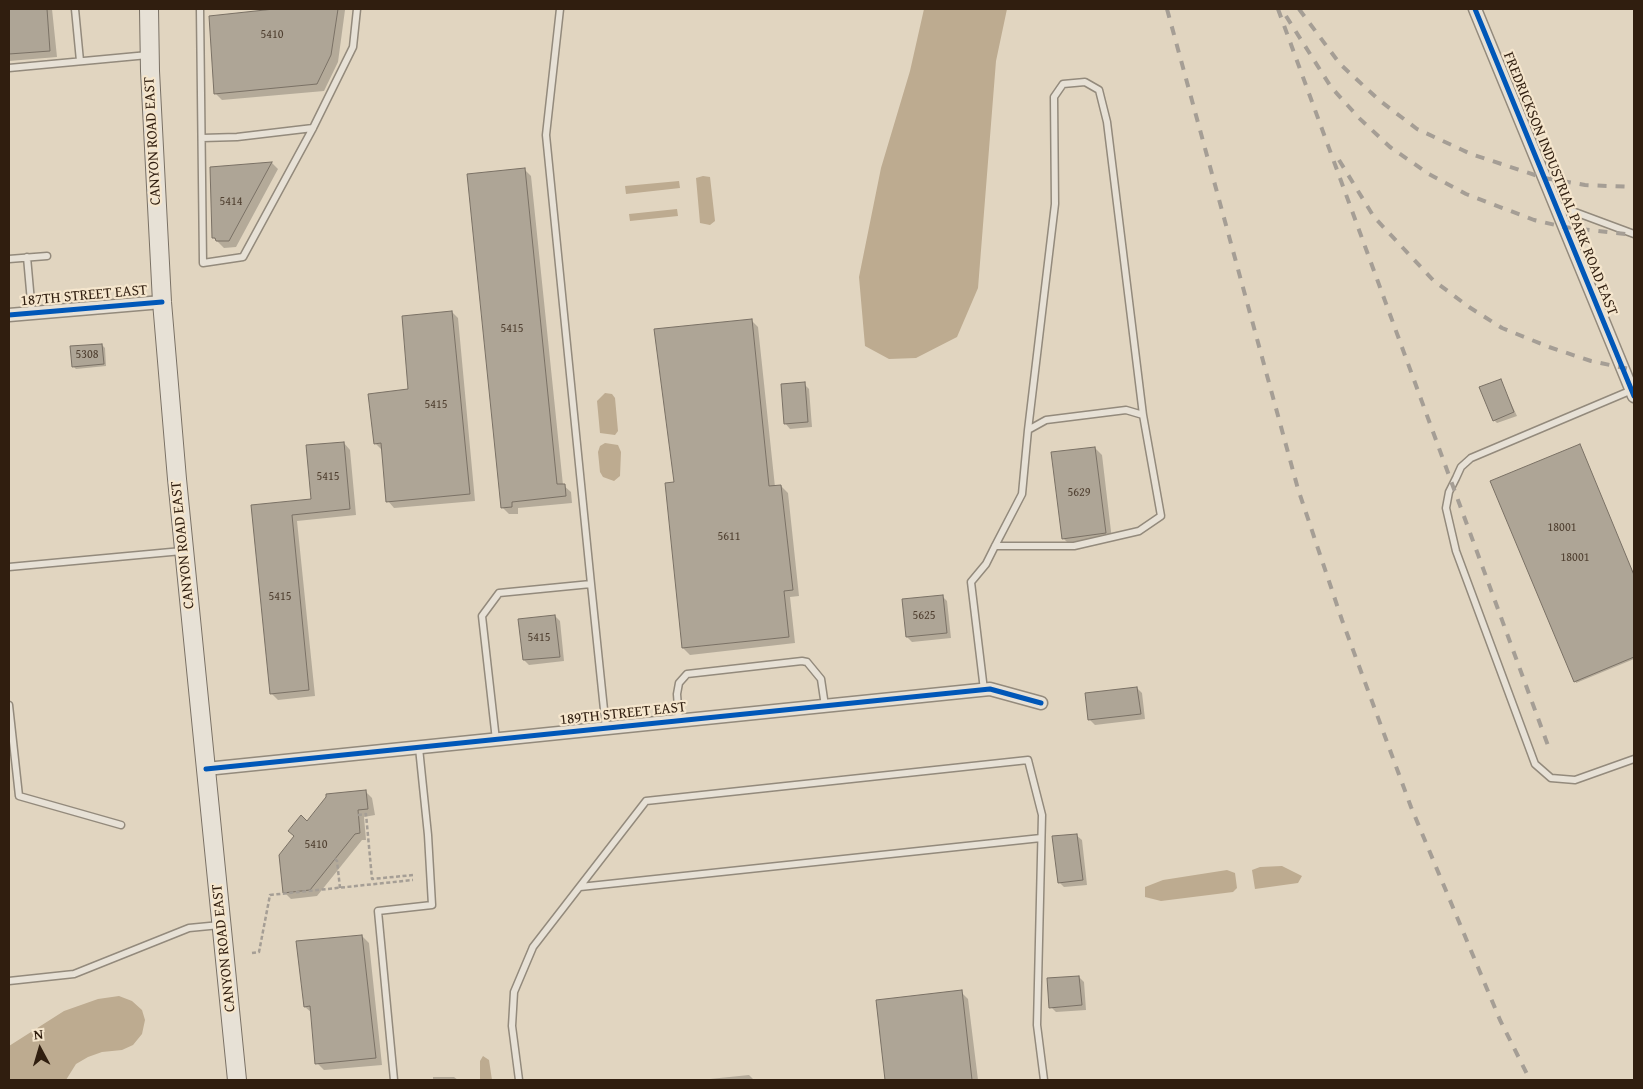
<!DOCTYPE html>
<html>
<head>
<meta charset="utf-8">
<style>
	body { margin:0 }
	#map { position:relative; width:1643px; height:1089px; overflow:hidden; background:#e1d5c0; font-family:"Gentium Book Plus",serif }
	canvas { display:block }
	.frame { position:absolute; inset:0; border:10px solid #301e0f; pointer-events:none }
	.north { position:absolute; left:15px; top:1024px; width:50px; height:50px; -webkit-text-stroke:4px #f5e6cd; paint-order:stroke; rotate:354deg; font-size:14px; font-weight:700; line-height:20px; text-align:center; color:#301e0f }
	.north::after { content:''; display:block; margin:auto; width:18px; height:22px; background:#301e0f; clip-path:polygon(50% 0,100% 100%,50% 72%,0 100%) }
</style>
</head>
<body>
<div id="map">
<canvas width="1643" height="1089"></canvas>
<div class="frame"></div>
<div class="north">N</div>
</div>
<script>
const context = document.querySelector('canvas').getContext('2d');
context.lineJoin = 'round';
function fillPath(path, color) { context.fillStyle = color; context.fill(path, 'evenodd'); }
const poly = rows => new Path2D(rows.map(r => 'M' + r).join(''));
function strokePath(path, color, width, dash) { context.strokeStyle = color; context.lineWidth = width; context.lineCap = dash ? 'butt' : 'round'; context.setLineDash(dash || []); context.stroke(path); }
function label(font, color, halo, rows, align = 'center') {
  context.font = font + ' "Gentium Book Plus",serif'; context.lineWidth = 4.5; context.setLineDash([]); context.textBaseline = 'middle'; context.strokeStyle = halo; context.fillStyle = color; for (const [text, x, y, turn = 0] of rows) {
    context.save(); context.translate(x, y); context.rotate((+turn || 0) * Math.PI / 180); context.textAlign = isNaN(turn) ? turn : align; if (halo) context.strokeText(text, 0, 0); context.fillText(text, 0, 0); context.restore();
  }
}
const water = poly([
	[924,9,1007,9,996,61,978,288,957,337,916,358,889,359,865,346,859,277,881,168,910,71],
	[703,176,710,177,715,221,710,225,700,223,696,178],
	[679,181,680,188,626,194,625,186],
	[677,209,678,216,630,221,629,214],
	[605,393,612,394,615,398,618,431,615,435,600,433,597,401],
	[605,443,618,445,621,452,620,476,614,481,603,477,600,472,598,452,600,446],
	[1282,866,1302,876,1298,883,1255,889,1252,870,1260,867],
	[1227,870,1235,873,1237,888,1233,892,1161,901,1145,897,1145,887,1163,880],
	[119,996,132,1001,142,1010,145,1020,142,1034,133,1045,122,1050,102,1052,88,1057,76,1064,66,1080,9,1080,9,1046,64,1011,98,999],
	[483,1056,489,1060,492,1080,480,1080,480,1061]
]);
const shadow = poly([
	[9,9,52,9,57,57,9,61],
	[286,9,345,10,338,62,324,91,222,100,215,93,211,17],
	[272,163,278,169,236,247,224,248,214,238,212,168],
	[524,169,531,176,563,485,571,492,572,503,518,508,518,514,509,514,502,507],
	[452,312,458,318,475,501,394,508,388,501,382,450,375,443,410,390],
	[751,320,758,327,775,487,781,486,788,493,799,596,790,597,795,643,690,655,683,648,676,483],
	[102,345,105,348,106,366,76,369,73,366],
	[1500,380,1517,416,1497,423,1494,420],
	[804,384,809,389,812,427,790,429,785,423],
	[344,443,350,450,356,515,297,521,315,696,278,700,271,693,252,506,312,500],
	[1580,446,1634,575,1634,659,1576,683],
	[1095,448,1102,455,1112,540,1070,545,1063,538],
	[942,596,947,601,951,638,912,642,907,637],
	[555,616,560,621,564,661,529,665,524,660],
	[1137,688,1142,693,1145,719,1095,725,1090,720],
	[365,791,372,798,375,815,364,817,366,840,362,840,317,896,291,899,284,892,307,822],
	[1076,835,1082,840,1087,885,1064,887,1059,882],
	[362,936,369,943,382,1065,324,1070,317,1063,312,1013,305,1007],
	[1079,977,1084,982,1086,1010,1056,1012,1051,1007],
	[961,992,968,999,978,1080,887,1080,877,1001],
	[749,1075,754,1080,700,1080],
	[433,1077,454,1077,458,1080,433,1080]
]);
const building = poly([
	[9,9,47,9,50,51,9,54,9,9],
	[274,9,338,9,331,55,317,84,214,94,209,16,274,9],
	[272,162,229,241,216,241,215,238,212,238,210,167,272,162],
	[525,168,557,484,565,484,566,496,512,502,512,507,501,508,467,174,525,168],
	[452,311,470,494,386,502,381,443,374,444,368,394,408,389,402,316,452,311],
	[752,319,769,486,781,485,793,590,784,591,789,637,682,648,665,483,674,482,654,329,752,319],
	[102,344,104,364,72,367,70,346,102,344],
	[1501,379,1514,412,1493,421,1479,387,1501,379],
	[805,382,808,422,784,424,781,384,805,382],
	[344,442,350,509,292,515,309,690,270,694,251,505,311,499,306,445,344,442],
	[1580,444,1634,575,1634,657,1574,682,1490,481,1580,444],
	[1095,447,1106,533,1062,539,1051,452,1095,447],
	[943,595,947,633,906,637,902,599,943,595],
	[555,615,560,657,523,660,518,619,555,615],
	[1137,687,1141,714,1088,720,1085,693,1137,687],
	[366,790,368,809,358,810,360,833,355,834,310,890,283,893,279,855,294,836,288,831,301,815,307,821,326,797,326,794,366,790],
	[1077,834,1083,880,1058,883,1052,836,1077,834],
	[362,935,376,1058,315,1064,310,1006,304,1007,296,941,362,935],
	[1079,976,1082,1005,1049,1008,1047,978,1079,976],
	[962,990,972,1080,885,1080,876,1000,962,990]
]);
const path = poly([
	[358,815,366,814,372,879,413,875],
	[335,859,337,861,340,888],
	[252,953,259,952,270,895,413,880]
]);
const service = poly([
	[75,9,80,61],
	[200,9,203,263,243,257,313,128,353,47,357,9],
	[560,9,546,135,591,584],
	[9,68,148,55],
	[202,138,237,137,313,128],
	[1556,205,1634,234],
	[27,257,32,313],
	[9,259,47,256],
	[1632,390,1471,458,1461,467,1456,478,1449,492,1446,508,1456,551,1535,764,1551,778,1575,780,1634,759],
	[1028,430,1055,204,1054,97,1063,84,1085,82,1099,90,1107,122,1143,415],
	[9,567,182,551],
	[984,690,971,582,986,564,995,546,1022,494,1028,430,1046,420,1126,410,1143,415,1161,516,1139,531,1074,546,995,546],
	[9,705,19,796,121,825],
	[679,721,677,694,679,683,687,674,802,661,807,662,821,679,825,706],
	[496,740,482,616,499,593,591,584,606,729],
	[580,887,1041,838],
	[9,981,74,974,189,928,220,925],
	[394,1080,378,911,432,905,428,835,419,748],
	[519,1080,512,1026,514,992,533,947,646,801,1028,760,1042,815,1037,1025,1044,1080]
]);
const minor = poly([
	[1475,9,1634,396],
	[9,315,162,302],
	[206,769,990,689,1041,703]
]);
const secondary = poly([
	[149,9,150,71,162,302,177,479,237,1080]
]);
const rail = poly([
	[1167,9,1298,489,1342,620,1411,807,1500,1020,1530,1080],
	[1278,9,1550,751],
	[1299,9,1340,64,1379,100,1417,129,1471,154,1544,178,1585,185,1634,187],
	[1286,16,1331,87,1359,118,1390,147,1429,174,1466,194,1534,220,1564,227,1634,235],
	[1339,160,1374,217,1433,280,1469,307,1502,328,1549,347,1591,361,1634,370]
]);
const cycleway = poly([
	[1475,9,1634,396],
	[9,315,162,302],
	[206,769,990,689,1041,703]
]);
const numberNames = [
	["5410",272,35],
	["5414",231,202],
	["5415",512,329],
	["5308",87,355],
	["5415",436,405],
	["5415",328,477],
	["5629",1079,493],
	["18001",1562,528],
	["5611",729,537],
	["18001",1575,558],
	["5415",280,597],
	["5625",924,616],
	["5415",539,638],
	["5410",316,845]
];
const streetNames = [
	["CANYON ROAD EAST",153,141,-93],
	["FREDRICKSON INDUSTRIAL PARK ROAD EAST",1560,184,68],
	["187TH STREET EAST",84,296,-5],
	["CANYON ROAD EAST",183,545,-96],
	["189TH STREET EAST",623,714,-6],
	["CANYON ROAD EAST",224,948,-96]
];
fillPath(water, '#bdab90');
fillPath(shadow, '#0003');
fillPath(building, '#aea596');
strokePath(building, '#7a7165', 1);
strokePath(service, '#938a7c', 9);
strokePath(minor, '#938a7c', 15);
strokePath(secondary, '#7a7165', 20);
strokePath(path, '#a59e95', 2.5, [4, 2.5]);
strokePath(service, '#e7e1d6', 6);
strokePath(minor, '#e7e1d6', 12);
strokePath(secondary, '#e7e1d6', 18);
strokePath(rail, '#a59e95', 4, [9, 9]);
strokePath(cycleway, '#0057b8', 5);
label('12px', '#504031', null, numberNames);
label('15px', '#301e0f', '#f5e6cd', streetNames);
</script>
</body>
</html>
